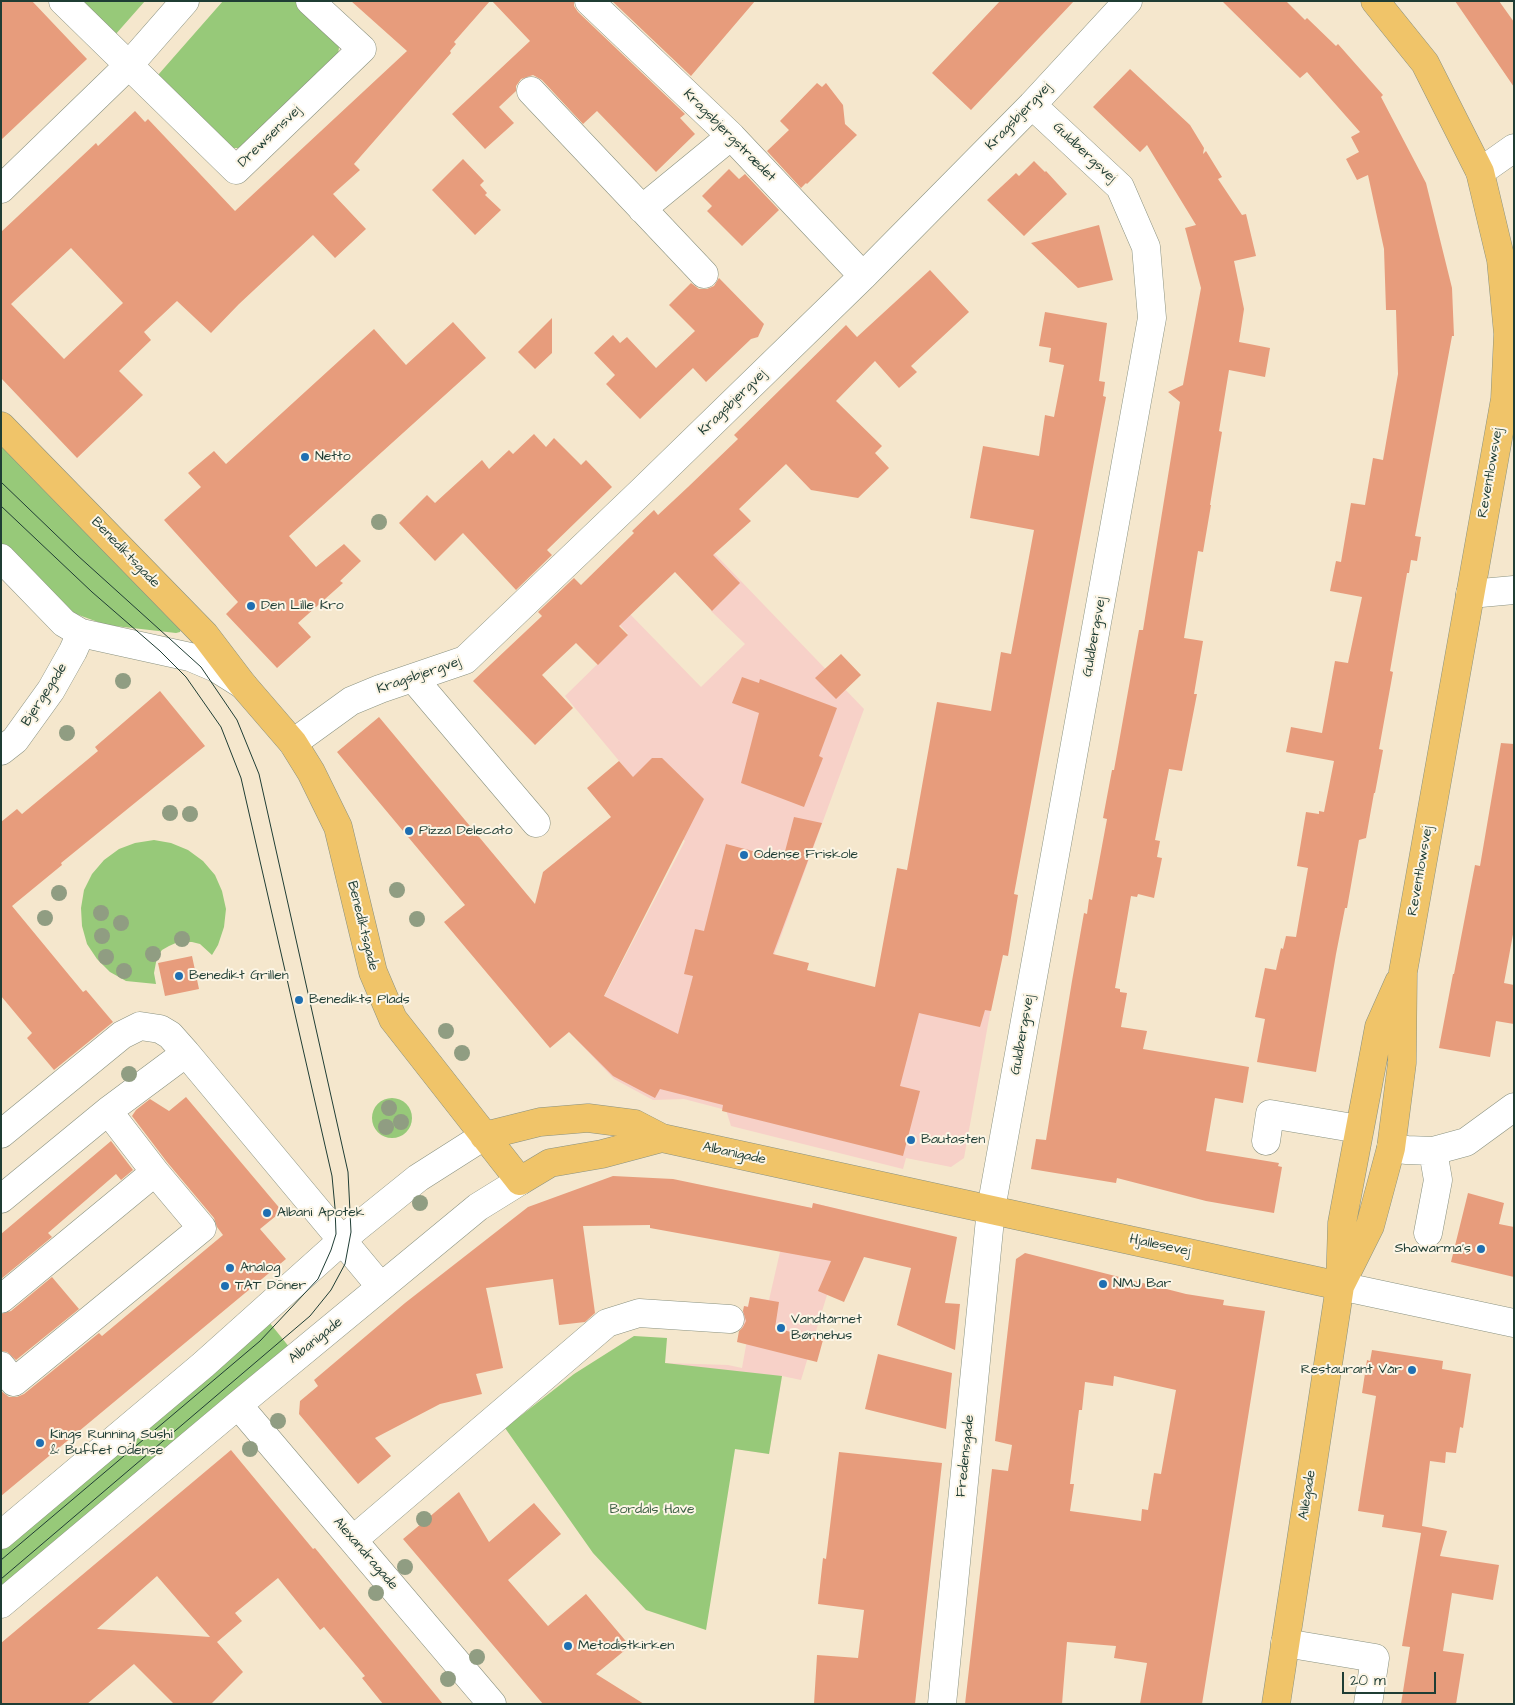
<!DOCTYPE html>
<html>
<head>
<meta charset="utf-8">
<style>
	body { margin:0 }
	#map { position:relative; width:1515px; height:1705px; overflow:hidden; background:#f5e7cd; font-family:"Architects Daughter",sans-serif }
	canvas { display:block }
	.frame { position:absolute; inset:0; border:2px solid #1f3d34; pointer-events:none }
	.scale { position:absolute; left:1342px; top:1672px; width:94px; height:22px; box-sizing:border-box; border:2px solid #1f3d34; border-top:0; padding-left:6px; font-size:15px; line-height:18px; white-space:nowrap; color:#1f3d34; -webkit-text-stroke:4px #fcf5e5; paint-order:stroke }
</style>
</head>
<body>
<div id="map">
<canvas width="1515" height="1705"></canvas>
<div class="frame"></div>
<div class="scale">20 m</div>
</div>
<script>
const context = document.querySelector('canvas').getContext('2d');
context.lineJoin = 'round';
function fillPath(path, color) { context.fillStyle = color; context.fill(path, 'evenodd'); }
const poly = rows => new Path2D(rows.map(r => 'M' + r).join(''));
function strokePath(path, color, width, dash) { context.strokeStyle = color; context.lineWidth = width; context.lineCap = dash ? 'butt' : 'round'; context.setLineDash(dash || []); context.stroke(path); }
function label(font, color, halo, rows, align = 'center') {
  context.font = font + ' "Architects Daughter",sans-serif'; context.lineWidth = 4; context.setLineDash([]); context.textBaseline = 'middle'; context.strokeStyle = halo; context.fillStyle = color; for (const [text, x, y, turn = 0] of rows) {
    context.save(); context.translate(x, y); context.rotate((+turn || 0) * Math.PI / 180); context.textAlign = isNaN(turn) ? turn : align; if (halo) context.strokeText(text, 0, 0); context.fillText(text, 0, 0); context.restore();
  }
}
const built = poly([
	[688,526,864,709,774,955,796,976,924,1010,992,1002,964,1158,951,1167,906,1158,903,1169,731,1126,726,1110,684,1099,653,1100,614,1079,575,1038,590,1024,685,841,633,799,635,780,565,696,628,634,617,622,626,610,701,687,745,644,711,611,723,600],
	[813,1203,856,1213,847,1252,827,1295,801,1380,782,1376,769,1454,654,1437,665,1363,728,1365,742,1368,749,1329,740,1327,744,1306,748,1306,750,1297,769,1300,791,1204,812,1208]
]);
const green = poly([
	[82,1,145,1,115,35],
	[223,1,298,1,338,39,339,47,338,55,245,145,238,148,229,148,158,75],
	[1,443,181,628,180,632,176,633,106,625,76,614,58,602,1,545],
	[154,840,171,843,188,850,203,861,215,875,222,891,226,909,224,927,218,945,212,955,200,944,192,942,178,942,169,946,162,950,157,957,154,973,156,984,126,981,110,972,97,959,87,944,82,926,81,908,84,890,92,874,104,860,119,849,135,843],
	'372 1118a20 20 0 1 1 40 0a20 20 0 1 1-40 0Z',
	[269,1322,290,1348,1,1592,1,1547],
	[634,1336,667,1338,665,1363,782,1376,769,1454,735,1449,706,1630,646,1610,593,1553,505,1428,574,1374]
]);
const building = poly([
	[1,1,32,1,87,59,1,140],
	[351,1,490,1,454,42,456,44,450,51,451,53,354,164,360,170,333,194,366,229,335,258,313,235,239,304,211,333,177,301,144,332,151,340,119,371,143,395,77,458,1,378,1,232,96,143,98,146,135,111,145,122,148,119,235,211,407,51],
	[71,248,123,303,64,359,11,304],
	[492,1,574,1,574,6,578,12,685,114,680,118,695,134,656,172,597,111,583,124,542,80,533,75,521,79,516,86,516,91,499,107,514,123,485,149,452,114,530,41],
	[612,1,755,1,691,76],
	[1000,1,1074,1,971,110,932,73],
	[1222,1,1286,1,1305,20,1307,18,1336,46,1338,44,1383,95,1381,97,1426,183,1452,288,1454,336,1452,336,1415,536,1421,537,1417,561,1411,560,1409,573,1407,573,1390,671,1393,672,1379,749,1383,750,1375,793,1374,793,1366,838,1359,840,1347,908,1345,908,1336,954,1316,1072,1257,1062,1265,1019,1255,1017,1265,968,1276,970,1281,948,1283,949,1286,936,1296,937,1308,868,1297,866,1306,812,1319,814,1319,811,1324,812,1334,761,1286,752,1291,727,1322,733,1335,661,1348,663,1362,597,1330,591,1336,561,1341,562,1351,503,1365,505,1373,458,1383,460,1398,374,1396,310,1386,310,1384,249,1368,175,1357,180,1346,159,1359,152,1351,137,1360,132,1307,72,1300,78],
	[1455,1,1499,1,1514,22,1514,87],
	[1130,69,1190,125,1204,148,1203,154,1206,151,1222,177,1218,179,1242,215,1246,214,1256,256,1234,261,1244,309,1239,342,1270,348,1265,377,1229,370,1219,431,1222,432,1210,505,1211,505,1203,552,1198,551,1184,638,1203,641,1194,694,1197,694,1182,771,1169,769,1155,840,1160,841,1157,857,1162,858,1154,898,1138,894,1137,897,1131,896,1115,988,1120,989,1120,992,1127,993,1121,1027,1147,1031,1143,1049,1249,1067,1243,1103,1215,1098,1206,1151,1279,1163,1278,1166,1282,1167,1274,1213,1206,1201,1117,1178,1116,1183,1031,1169,1036,1139,1046,1140,1072,981,1084,913,1087,914,1089,899,1092,900,1107,819,1103,818,1112,770,1114,770,1139,630,1143,630,1180,402,1168,392,1183,385,1201,288,1185,228,1196,225,1147,145,1140,152,1093,107],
	[817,83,822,87,826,83,843,105,845,124,857,135,807,184,806,183,801,188,767,151,789,130,780,121],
	[463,159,484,181,480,185,487,193,485,195,501,210,475,235,432,190],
	[1034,161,1045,172,1046,171,1067,194,1024,236,987,200,1016,173,1019,176],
	[729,169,739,179,745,174,779,210,742,246,707,211,712,206,702,196],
	[1099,225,1113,280,1078,288,1031,243],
	[930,270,969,312,911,366,917,372,899,388,875,361,836,401,882,446,875,453,889,468,858,498,811,490,786,464,739,509,751,521,713,555,740,583,712,611,675,572,619,626,628,635,598,665,576,643,542,675,573,708,535,745,473,681,542,616,538,612,574,578,581,585,634,533,632,531,654,510,658,515,688,487,738,439,734,435,846,325,857,337],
	[719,278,764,324,758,337,751,339,706,382,693,368,640,419,606,384,615,375,594,353,613,335,620,343,627,337,656,368,695,331,669,305,691,283,699,289,707,289,714,286],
	[1045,312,1107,323,1099,381,1105,382,1103,396,1106,397,1014,894,1018,895,1008,956,1003,955,991,1011,985,1010,980,1027,919,1013,900,1086,920,1091,903,1156,722,1111,723,1105,660,1089,655,1098,613,1076,569,1032,550,1048,444,922,465,905,337,752,379,717,535,904,543,872,611,817,587,788,619,761,633,777,652,758,662,758,704,799,604,996,678,1034,693,976,684,974,695,929,704,931,726,844,783,859,794,817,822,823,773,954,809,963,807,970,875,987,897,868,907,870,937,702,991,711,1001,652,1011,654,1034,530,970,518,983,446,1039,456,1045,415,1054,417,1064,365,1049,362,1051,348,1039,346],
	[552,318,552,353,535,369,518,352],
	[453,322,486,358,289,536,316,567,344,544,361,561,340,581,343,583,298,623,311,637,277,668,226,614,238,602,164,520,201,487,188,473,214,451,226,464,374,329,406,365],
	[534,434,546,447,554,438,581,465,586,460,612,487,547,550,552,555,516,590,463,533,435,561,399,523,427,495,435,503,482,460,489,469,509,450,513,454],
	[841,654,861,675,836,699,815,678],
	[742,677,759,683,760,679,837,708,819,756,823,758,804,807,741,783,759,713,732,703],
	[160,691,205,746,61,863,62,865,12,906,83,992,86,990,113,1022,54,1070,27,1038,32,1033,1,996,1,822,17,809,22,814,98,751,95,747],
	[1501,743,1514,744,1514,929,1504,983,1514,985,1514,1024,1496,1021,1490,1057,1439,1048,1453,974,1454,974,1475,865,1480,866],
	[192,956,199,989,165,996,158,963],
	[186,1097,282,1211,260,1229,286,1259,1,1496,1,1391,9,1397,17,1397,24,1394,99,1333,102,1336,223,1235,217,1227,214,1218,167,1162,132,1116,136,1110,150,1099,169,1111],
	[111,1141,133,1170,121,1180,116,1174,48,1233,52,1237,1,1279,1,1234],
	[613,1176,673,1179,812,1208,813,1203,957,1237,945,1303,960,1304,955,1350,897,1325,911,1268,864,1257,844,1302,818,1291,831,1261,650,1228,650,1225,583,1226,595,1313,585,1322,559,1325,553,1279,486,1288,503,1368,476,1374,482,1394,440,1404,375,1438,391,1456,358,1484,299,1414,300,1401,318,1386,314,1380,405,1303,528,1207],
	[1468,1193,1504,1203,1499,1224,1514,1227,1514,1277,1451,1262],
	[1025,1253,1186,1294,1224,1300,1223,1305,1265,1311,1202,1704,1140,1704,1147,1663,1114,1658,1116,1646,1067,1642,1062,1704,965,1704,992,1469,1008,1471,1012,1445,995,1441,1016,1259],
	[1114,1376,1176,1390,1161,1474,1154,1473,1148,1510,1142,1509,1141,1521,1070,1511,1074,1484,1070,1484,1079,1410,1082,1410,1085,1382,1113,1386],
	[52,1277,79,1309,16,1360,7,1352,1,1351,1,1314,11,1311],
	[750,1297,779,1302,775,1328,823,1340,817,1362,737,1342,739,1331,743,1327,746,1321,743,1311,744,1306,748,1307],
	[1372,1350,1443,1361,1442,1369,1471,1374,1463,1428,1460,1427,1456,1453,1446,1452,1445,1463,1430,1461,1422,1526,1447,1531,1440,1556,1499,1565,1493,1600,1452,1593,1443,1651,1464,1654,1456,1704,1401,1704,1410,1647,1402,1646,1421,1533,1382,1527,1384,1515,1358,1511,1376,1396,1362,1393,1367,1360,1370,1361],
	[878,1354,952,1373,946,1429,865,1409],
	[231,1450,313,1549,315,1548,443,1704,383,1704,362,1678,365,1676,324,1627,320,1630,278,1578,235,1613,242,1621,217,1642,243,1672,211,1704,174,1704,134,1664,87,1704,1,1704,1,1643],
	[157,1576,210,1637,97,1629],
	[839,1452,942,1463,915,1704,814,1704,817,1655,858,1658,864,1610,818,1604,823,1558,826,1559],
	[459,1492,489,1542,534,1503,561,1534,508,1580,548,1626,586,1594,630,1646,596,1674,644,1704,543,1704,403,1539]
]);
const minor = poly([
	[63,1,236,170,362,49,310,1],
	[589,1,731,136,863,276],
	[531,91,704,274],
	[1480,172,1514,148],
	[1,189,129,65,185,1],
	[642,209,731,136],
	[1,558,64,623,81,633,190,657,216,668,243,685],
	[1470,594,1514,590],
	[413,678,536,823],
	[293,743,351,701,380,689,465,660,641,492,863,276,1032,105,1128,1],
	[1,751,15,740,51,690,73,651,81,633],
	[1,1134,122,1035,140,1026,160,1029,170,1035,186,1053,381,1287],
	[1266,1141,1270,1114,1359,1129],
	[1391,1148,1407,1150,1433,1151,1466,1142,1514,1107],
	[1,1199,108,1111,186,1053],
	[1428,1233,1438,1180,1433,1151],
	[1340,1286,1514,1323],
	[1,1299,155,1172,108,1111],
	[1,1366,14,1382,202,1228,155,1172],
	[238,1405,492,1704],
	[1,1535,203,1365,356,1228,418,1178,484,1136],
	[353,1540,607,1323,639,1313,730,1319],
	[1,1604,238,1405,478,1207,520,1181],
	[1285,1643,1375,1658,1368,1704],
	[942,1704,991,1209,1152,318,1146,247,1120,187,1032,105]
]);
const major = poly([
	[1,426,205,635,243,685,293,743,311,772,338,827,373,972,393,1019,520,1181,550,1163,602,1154,662,1138],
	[484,1136,540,1122,588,1118,635,1124,662,1138,1340,1286],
	[1340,1286,1370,1226,1391,1148,1402,1063,1403,972,1505,399,1508,334,1501,260,1480,172,1425,63,1375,1],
	[1276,1704,1340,1286,1342,1223,1379,1027,1399,982]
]);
const tram = poly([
	[1,482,77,555,201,667,237,720,259,774,348,1172,351,1232,345,1264,331,1290,310,1316,1,1579],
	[1,506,92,592,160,651,186,677,221,727,241,778,332,1176,335,1208,336,1234,331,1250,318,1279,260,1341,1,1560]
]);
const trees = [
	[379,522],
	[123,681],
	[67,733],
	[170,813],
	[190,814],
	[397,890],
	[59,893],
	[101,913],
	[45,918],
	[417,919],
	[121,923],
	[102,936],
	[182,939],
	[153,954],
	[106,957],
	[124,971],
	[446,1031],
	[462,1053],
	[129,1074],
	[389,1108],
	[401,1122],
	[386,1127],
	[420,1203],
	[278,1421],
	[250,1449],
	[424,1519],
	[405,1567],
	[376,1593],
	[477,1657],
	[448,1679]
];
const markers = [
	[305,457,5,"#1f6fb2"],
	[251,606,5,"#1f6fb2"],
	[409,831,5,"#1f6fb2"],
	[744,855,5,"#1f6fb2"],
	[179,976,5,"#1f6fb2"],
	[299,1000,5,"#1f6fb2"],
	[911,1140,5,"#1f6fb2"],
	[267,1213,5,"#1f6fb2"],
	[1481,1249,5,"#1f6fb2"],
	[230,1268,5,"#1f6fb2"],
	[1103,1284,5,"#1f6fb2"],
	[225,1286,5,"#1f6fb2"],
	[781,1328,5,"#1f6fb2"],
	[1412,1370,5,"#1f6fb2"],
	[40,1443,5,"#1f6fb2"],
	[568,1646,5,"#1f6fb2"]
];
const streetNames = [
	["Kragsbjergvej",1019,117,-46],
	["Kragsbjergstrædet",729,136,45],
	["Drewsensvej",270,137,-44],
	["Guldbergsvej",1084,153,43],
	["Kragsbjergvej",733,403,-44],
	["Reventlowsvej",1491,473,-80],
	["Benediktsgade",125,553,46],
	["Guldbergsvej",1095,637,-80],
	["Kragsbjergvej",419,676,-19],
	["Bjergegade",45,695,-57],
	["Reventlowsvej",1421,871,-80],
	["Benediktsgade",362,926,76],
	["Guldbergsvej",1023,1035,-80],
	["Albanigade",734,1154,12],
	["Hjallesevej",1160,1246,12],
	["Albanigade",316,1341,-39],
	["Fredensgade",966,1456,-84],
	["Allégade",1308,1495,-81],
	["Alexandragade",365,1554,49]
];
const poiNames = [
	["Netto",315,457],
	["Den Lille Kro",261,606],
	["Pizza Delecato",419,831],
	["Odense Friskole",754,855],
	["Benedikt Grillen",189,976],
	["Benedikts Plads",309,1000],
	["Bautasten",921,1140],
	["Albani Apotek",277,1213],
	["Shawarma's",1471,1249,"right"],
	["Analog",240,1268],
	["NMJ Bar",1113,1284],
	["TAT Döner",235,1286],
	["Vandtårnet",791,1320],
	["Børnehus",791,1336],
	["Restaurant Vår",1402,1370,"right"],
	["Kings Running Sushi",50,1435],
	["& Buffet Odense",50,1451],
	["Metodistkirken",578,1646]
];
const parkNames = [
	["Bordals Have",652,1510]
];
fillPath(built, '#f7d1c8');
fillPath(green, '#97c979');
fillPath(building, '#e79c7c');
strokePath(minor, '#8a9280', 29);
strokePath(major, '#8a9280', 29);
strokePath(minor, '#fff', 28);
strokePath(major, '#f0c469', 28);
strokePath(tram, '#1f3d34', 1);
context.fillStyle = '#909d82';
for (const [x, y] of trees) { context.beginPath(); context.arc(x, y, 8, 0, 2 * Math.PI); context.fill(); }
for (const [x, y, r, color] of markers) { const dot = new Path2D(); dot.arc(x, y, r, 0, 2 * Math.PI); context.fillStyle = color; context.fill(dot); strokePath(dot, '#fcf5e5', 2); }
label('14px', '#1f3d34', '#fcf5e5', streetNames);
label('14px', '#1f3d34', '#fcf5e5', poiNames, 'left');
label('14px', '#3d6045', '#fcf5e5', parkNames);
</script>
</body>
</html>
